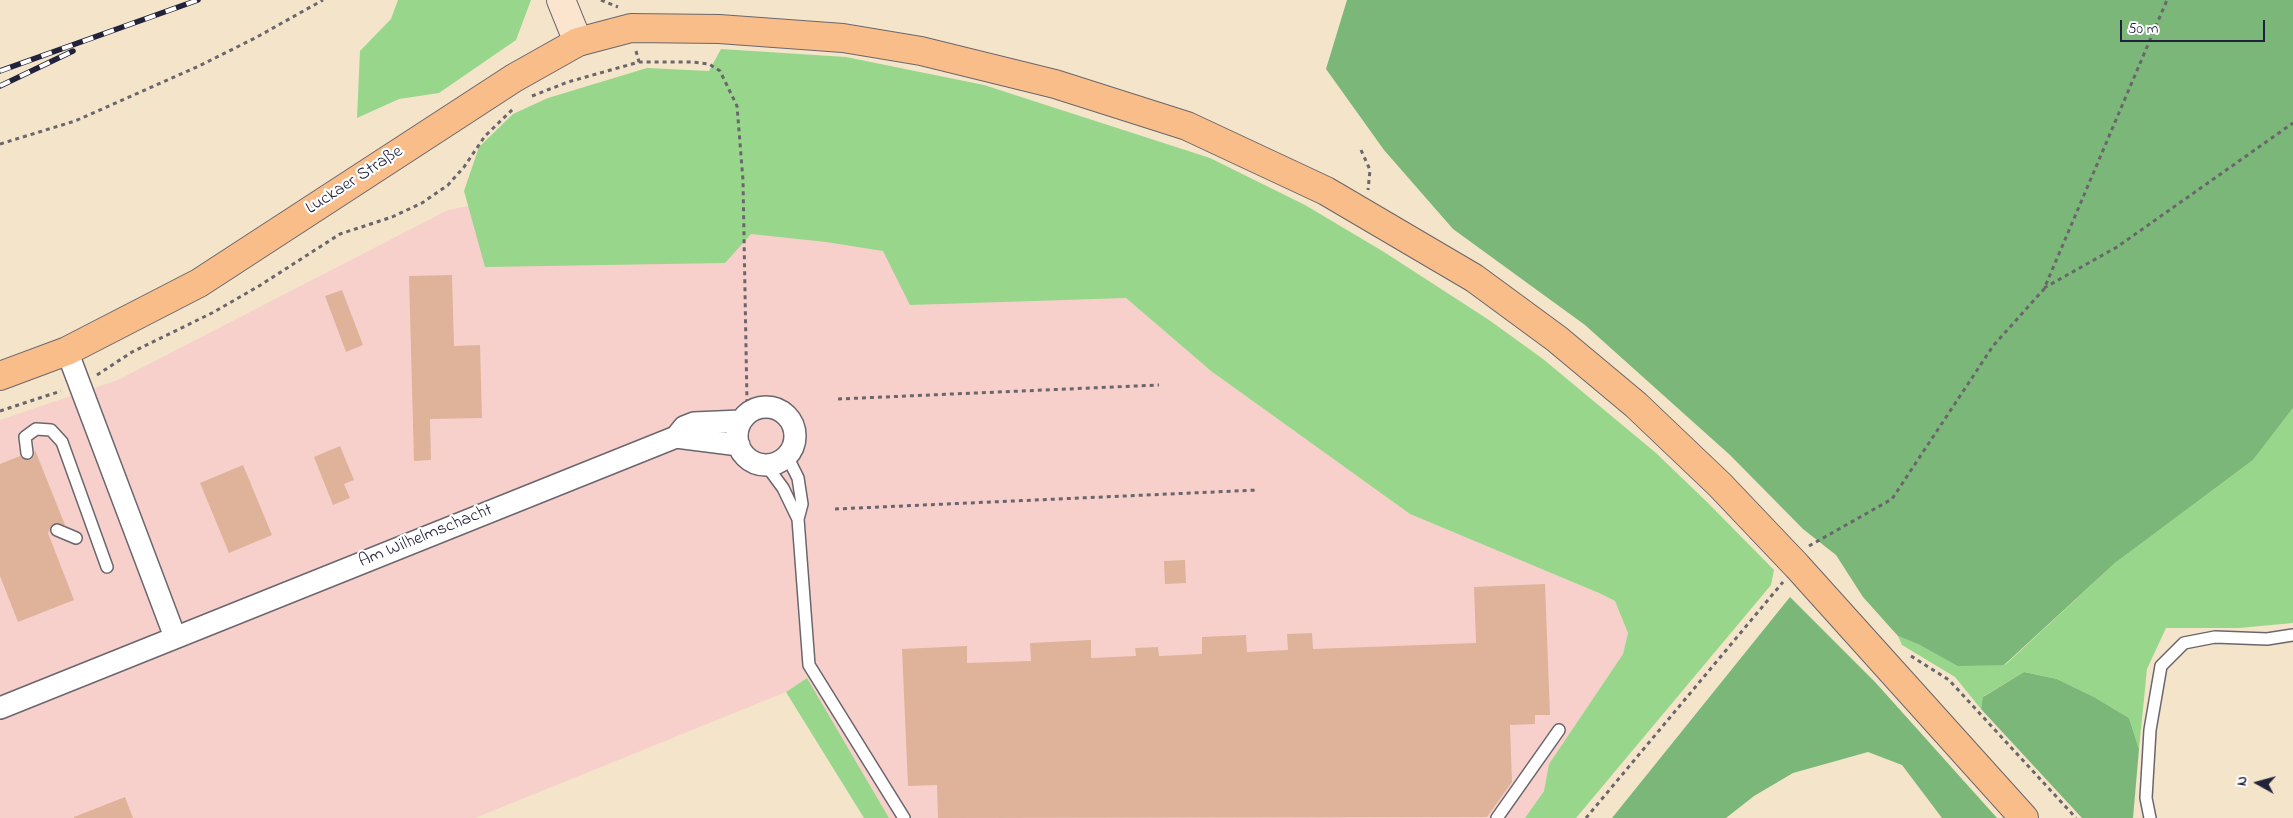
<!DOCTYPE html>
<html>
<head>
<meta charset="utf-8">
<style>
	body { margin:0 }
	#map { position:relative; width:2293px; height:818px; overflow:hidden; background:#f3e4ca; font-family:"Indie Flower",sans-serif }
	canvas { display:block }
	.north { position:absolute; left:2233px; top:758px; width:50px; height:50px; -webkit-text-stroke:4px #fff; paint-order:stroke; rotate:277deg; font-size:14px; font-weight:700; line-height:20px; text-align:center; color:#22223b }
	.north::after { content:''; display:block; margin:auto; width:18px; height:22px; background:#22223b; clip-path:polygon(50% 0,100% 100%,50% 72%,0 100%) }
	.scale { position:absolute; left:2120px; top:20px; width:145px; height:22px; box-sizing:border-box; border:2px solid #22223b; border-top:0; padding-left:6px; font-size:15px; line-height:18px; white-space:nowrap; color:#22223b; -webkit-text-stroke:4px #fff; paint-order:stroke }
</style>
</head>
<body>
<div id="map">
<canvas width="2293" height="818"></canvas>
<div class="north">N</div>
<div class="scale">50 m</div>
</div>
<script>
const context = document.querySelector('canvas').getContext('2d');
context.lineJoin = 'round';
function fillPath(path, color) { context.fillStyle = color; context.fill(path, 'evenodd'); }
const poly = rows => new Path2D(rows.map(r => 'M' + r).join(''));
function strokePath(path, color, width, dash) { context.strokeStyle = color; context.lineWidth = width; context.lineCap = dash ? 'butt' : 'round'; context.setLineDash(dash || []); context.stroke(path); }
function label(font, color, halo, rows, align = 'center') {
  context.font = font + ' "Indie Flower",sans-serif'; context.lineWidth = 4.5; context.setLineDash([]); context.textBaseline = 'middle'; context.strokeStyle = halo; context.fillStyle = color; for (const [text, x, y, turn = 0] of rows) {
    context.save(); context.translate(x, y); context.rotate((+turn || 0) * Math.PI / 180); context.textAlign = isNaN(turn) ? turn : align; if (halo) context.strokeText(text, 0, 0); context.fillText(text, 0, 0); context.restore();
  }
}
const built = poly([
	[667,166,1126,298,1211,371,1410,514,1599,593,1615,601,1628,633,1623,654,1549,764,1544,791,1525,818,889,818,807,678,786,692,475,818,0,818,0,420,118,380,448,210]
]);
const green = poly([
	[398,0,531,0,516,40,439,93,399,99,357,118,360,51,391,19],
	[721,49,846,57,984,85,1210,158,1305,205,1384,252,1489,320,1543,359,1656,453,1707,502,1774,570,1771,585,1576,818,1525,818,1544,791,1549,764,1623,654,1628,633,1615,601,1599,593,1410,514,1211,371,1126,298,910,305,883,251,826,242,751,234,725,263,485,267,464,191,479,147,513,114,548,98,647,68,709,71],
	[2293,408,2293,623,2239,628,2166,628,2147,669,2139,749,2129,718,2094,697,2057,679,2024,672,1984,696,1981,709,1955,677,1902,645,1898,636,1920,645,2005,665,2115,563,2253,460],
	[807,678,855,760,889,818,864,818,786,692]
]);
const forest = poly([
	[1347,0,2293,0,2293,408,2253,460,2115,563,2004,665,1958,666,1920,645,1898,636,1863,597,1836,555,1803,529,1730,455,1585,325,1453,229,1384,150,1326,69],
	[1790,597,1875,682,1997,818,1942,818,1902,765,1868,752,1793,773,1754,796,1726,818,1612,818],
	[2024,672,2057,679,2094,697,2129,718,2139,749,2133,818,2082,818,1981,709,1983,697]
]);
const building = poly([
	[452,275,454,346,480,345,482,418,430,419,431,460,414,461,409,276],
	[342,290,363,345,346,352,325,296],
	[340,446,354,480,344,484,350,498,333,505,314,457],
	[35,450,65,525,53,524,48,533,74,600,18,622,0,576,0,464,20,456,28,460,34,456],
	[243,465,272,535,229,553,200,483],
	[1185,560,1186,583,1165,584,1164,561],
	[1545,584,1550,715,1535,715,1535,724,1510,725,1512,782,1487,817,938,818,937,785,908,786,902,649,967,646,967,663,1031,661,1030,643,1091,640,1091,658,1136,656,1135,648,1158,647,1159,656,1202,654,1202,637,1246,635,1247,652,1288,650,1287,634,1312,633,1313,649,1476,643,1474,587],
	[125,797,133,818,74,818,74,817]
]);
const path = poly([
	[601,0,618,7],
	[636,51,639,62],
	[532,96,568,82,639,62,693,62,709,64,720,71,737,106,743,180,747,403],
	[0,144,75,121,199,66,257,37,323,0],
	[1361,150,1370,170,1368,190],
	[2044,288,2117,247,2293,123],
	[97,375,132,352,212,313,259,286,340,234,392,217,422,203,448,185,464,167,485,136,514,108],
	[838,399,1159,385],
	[0,411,61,391],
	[835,509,1258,490],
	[1809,546,1892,499,1993,346,2044,289,2167,0],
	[1911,656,1949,680,2076,818],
	[1586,818,1783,582]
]);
const lane = poly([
	[27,453,25,437,36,429,51,430,62,442,107,567],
	[787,456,798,478,802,504,798,519,809,665,904,818],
	[766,465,783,488,798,519],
	[57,530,76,538],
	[1497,818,1559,730],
	[2150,818,2146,798,2150,730,2161,666,2184,643,2215,637,2267,639,2293,635]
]);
const street = poly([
	[67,351,175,637],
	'737 436a29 29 0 1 1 58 0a29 29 0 1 1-58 0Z',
	[676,437,739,445],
	[0,708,676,437,684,427,694,423,741,421]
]);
const secondary = poly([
	[561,0,578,42]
]);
const primary = poly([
	[0,376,67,351,199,283,514,78,578,42,631,28,719,29,843,38,921,51,1055,84,1187,126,1326,191,1474,278,1557,339,1636,405,1720,485,1797,566,2024,818]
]);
const rail = poly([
	[0,71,198,0],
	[0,86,73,51]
]);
const streetNames = [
	["Luckaer Straße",355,181,-33],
	["Am Wilhelmschacht",426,537,-22]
];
fillPath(built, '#f7d0cc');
fillPath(green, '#98d68c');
fillPath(forest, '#7ab778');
fillPath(building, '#dfb39a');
strokePath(lane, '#6b666d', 14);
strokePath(street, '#6b666d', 24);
strokePath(secondary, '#6b666d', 30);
strokePath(primary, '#6b666d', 30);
strokePath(path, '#6b666d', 3, [4, 4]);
strokePath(lane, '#fff', 11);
strokePath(street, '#fff', 21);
strokePath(secondary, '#fce5cf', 28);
strokePath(primary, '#f8bd88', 28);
strokePath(rail, '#22223b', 5.5);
strokePath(rail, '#fff', 4, [11]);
label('18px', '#22223b', '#fff', streetNames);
</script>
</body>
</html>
